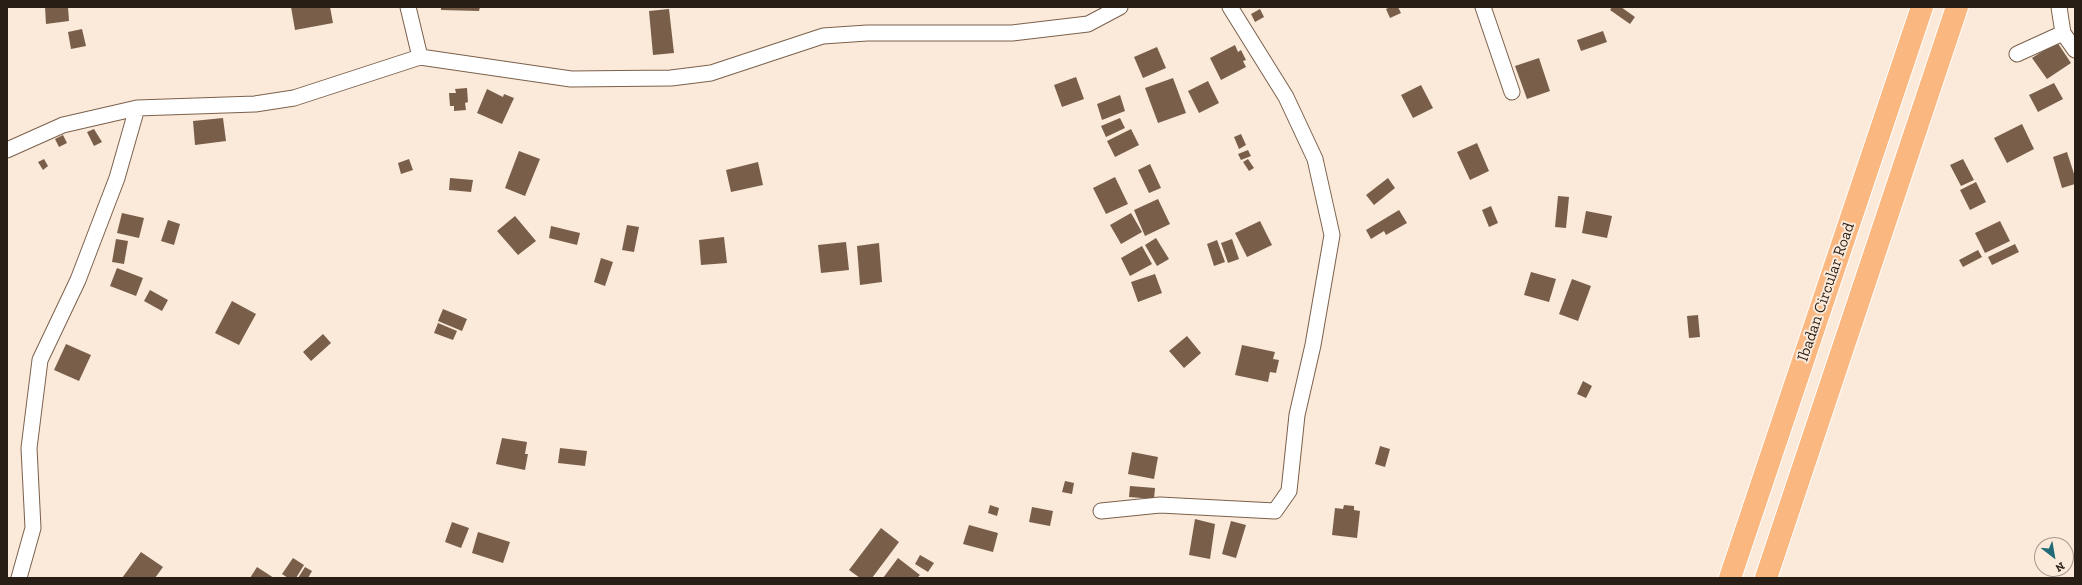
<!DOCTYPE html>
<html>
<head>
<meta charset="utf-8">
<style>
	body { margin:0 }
	#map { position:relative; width:2082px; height:585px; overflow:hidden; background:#fbe9da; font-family:"Zilla Slab",serif }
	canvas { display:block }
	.frame { position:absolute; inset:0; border:8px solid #281e15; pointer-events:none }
	.north { position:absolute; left:2034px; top:537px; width:40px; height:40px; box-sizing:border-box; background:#fbe9da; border:1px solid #a7988b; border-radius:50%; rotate:149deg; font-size:11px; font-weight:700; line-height:16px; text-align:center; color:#281e15 }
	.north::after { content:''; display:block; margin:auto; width:14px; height:18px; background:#216a76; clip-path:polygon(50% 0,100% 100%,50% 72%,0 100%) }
</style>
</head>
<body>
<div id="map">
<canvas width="2082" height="585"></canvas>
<div class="frame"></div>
<div class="north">N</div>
</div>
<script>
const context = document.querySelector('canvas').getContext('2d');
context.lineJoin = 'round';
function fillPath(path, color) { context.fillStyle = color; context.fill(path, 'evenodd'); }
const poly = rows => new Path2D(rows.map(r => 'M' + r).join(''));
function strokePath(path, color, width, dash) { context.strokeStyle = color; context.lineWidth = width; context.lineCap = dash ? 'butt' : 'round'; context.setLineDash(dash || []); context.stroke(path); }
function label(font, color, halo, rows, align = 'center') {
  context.font = font + ' "Zilla Slab",serif'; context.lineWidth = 4; context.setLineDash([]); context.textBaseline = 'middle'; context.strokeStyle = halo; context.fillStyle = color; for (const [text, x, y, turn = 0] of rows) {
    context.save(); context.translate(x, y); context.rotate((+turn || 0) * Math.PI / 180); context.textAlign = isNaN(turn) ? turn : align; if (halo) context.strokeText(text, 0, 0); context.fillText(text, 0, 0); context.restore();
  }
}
const building = poly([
	[45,7,68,7,69,21,46,24],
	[291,7,330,7,333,23,295,30],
	[441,7,480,7,479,11,441,10],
	[1390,7,1398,7,1401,13,1390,18,1386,9],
	[1612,7,1621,7,1635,17,1630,24,1610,10],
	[669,9,674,53,653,55,649,11],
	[1260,9,1264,17,1255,22,1251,14],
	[82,29,86,46,71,49,68,32],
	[1603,31,1607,42,1581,51,1577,40],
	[2057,42,2071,63,2047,79,2032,58],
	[1235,45,1238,52,1241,50,1246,60,1243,61,1246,67,1221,80,1210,58],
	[1157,47,1166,68,1143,78,1134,57],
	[1539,58,1550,91,1527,99,1515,66],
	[1076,77,1084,99,1062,107,1054,85],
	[1173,78,1186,113,1158,123,1145,88],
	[1208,81,1219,103,1199,113,1188,91],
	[2054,83,2063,99,2038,112,2029,95],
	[1421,85,1433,108,1413,118,1401,95],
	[467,88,468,102,465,103,466,110,454,111,454,106,450,106,449,93,456,93,455,89],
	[487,89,503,97,504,94,514,98,502,124,477,113],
	[1120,95,1125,111,1102,120,1097,104],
	[223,118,226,141,195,145,193,121],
	[1120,118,1125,128,1106,137,1101,126],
	[2022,124,2034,149,2007,163,1994,138],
	[94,129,102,142,94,146,87,132],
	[1131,129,1139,145,1115,157,1107,141],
	[1241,134,1246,145,1239,149,1234,137],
	[63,135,67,143,59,147,55,139],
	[1477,143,1489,171,1470,180,1457,152],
	[1248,150,1251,156,1241,160,1238,154],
	[519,151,540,159,525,196,505,188],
	[2067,152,2075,177,2075,184,2062,188,2053,157],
	[44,159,48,166,43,170,38,162],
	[409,159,413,170,401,174,398,163],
	[1248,159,1254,168,1249,171,1243,162],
	[1963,159,1974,180,1961,186,1950,165],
	[758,162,763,185,731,192,726,170],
	[1150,164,1161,188,1149,193,1138,170],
	[1115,177,1128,204,1106,214,1093,188],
	[450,178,473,180,471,192,449,190],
	[1388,178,1395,188,1374,205,1366,195],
	[1976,182,1986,202,1970,210,1960,190],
	[1558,196,1569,197,1566,228,1555,227],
	[1158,199,1170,224,1145,236,1134,210],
	[1491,206,1498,223,1489,227,1482,210],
	[1399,210,1407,223,1386,235,1384,231,1371,239,1366,230],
	[1586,211,1612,216,1607,238,1582,233],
	[122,213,144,218,139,238,117,233],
	[1131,213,1142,232,1121,244,1110,225],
	[515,216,536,241,518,255,497,231],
	[168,220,180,224,174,245,161,241],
	[1260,221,1272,245,1247,257,1235,233],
	[2000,221,2010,241,1985,253,1975,233],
	[627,225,639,227,634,252,622,250],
	[551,226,580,233,577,245,549,238],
	[724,237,727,263,701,265,699,240],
	[1156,238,1169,259,1157,266,1145,245],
	[116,239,128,241,124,264,112,262],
	[1232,239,1239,259,1228,263,1221,243],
	[1217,240,1225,262,1214,266,1207,244],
	[846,242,849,270,821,273,818,245],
	[879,243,882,282,860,285,857,246],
	[2015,244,2019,252,1992,265,1988,257],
	[1142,246,1152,264,1130,276,1121,258],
	[1978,250,1982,257,1963,267,1959,260],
	[601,258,613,262,605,286,594,282],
	[117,268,143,278,136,296,110,286],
	[1531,272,1556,279,1549,302,1524,295],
	[1155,274,1162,293,1138,302,1131,282],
	[1572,279,1591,286,1578,321,1559,314],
	[150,290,168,300,162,311,144,301],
	[232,301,256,314,239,345,215,333],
	[443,309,467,319,462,331,438,321],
	[1698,315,1700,337,1689,338,1687,316],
	[438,323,457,331,453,340,434,333],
	[323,334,331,343,311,361,303,352],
	[1187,336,1201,353,1184,368,1169,351],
	[66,344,91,355,79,381,54,370],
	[1242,345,1275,352,1273,359,1279,360,1276,373,1270,372,1268,382,1235,375],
	[1583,381,1592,386,1586,398,1577,394],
	[502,438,527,442,525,454,528,454,525,470,496,464],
	[1380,446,1390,449,1385,467,1375,464],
	[560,448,587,451,585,466,558,463],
	[1132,452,1158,457,1154,479,1128,474],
	[1065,481,1074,483,1072,494,1062,492],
	[1130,486,1155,488,1154,499,1129,497],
	[990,505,999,508,997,516,988,513],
	[1344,505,1354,506,1354,510,1360,511,1357,538,1332,535,1335,508,1343,509],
	[1032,507,1053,511,1050,526,1029,522],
	[1195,519,1215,524,1210,559,1189,555],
	[1231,521,1246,525,1236,558,1222,554],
	[452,522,469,528,461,548,445,542],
	[969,525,998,533,993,552,963,544],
	[881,528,899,542,872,578,860,578,849,570],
	[478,532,510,542,503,563,472,553],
	[141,552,163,567,155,578,122,578],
	[920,555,934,563,928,572,915,564],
	[293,558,304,565,296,578,288,578,282,574],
	[898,558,920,575,917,578,883,578],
	[257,567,274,578,250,578],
	[305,567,312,571,308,578,298,578]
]);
const minor = poly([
	[408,7,420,57],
	[1483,7,1512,92],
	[2059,7,2063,33],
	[2017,54,2063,33,2075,50],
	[7,150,63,125,137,108,255,104,294,98,420,57,571,79,671,78,711,73,823,36,867,33,1012,33,1088,24,1120,7],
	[1101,511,1160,505,1275,511,1289,491,1297,415,1313,345,1332,235,1315,159,1286,97,1230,7],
	[19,578,33,528,29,448,40,360,78,280,117,178,137,108]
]);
const trunk = poly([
	[1730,578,1922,7],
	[1766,578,1957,7]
]);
const streetNames = [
	["Ibadan Circular Road",1826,292,-71]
];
fillPath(building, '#795f4a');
strokePath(minor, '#7b614c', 17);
strokePath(trunk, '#fff', 24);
strokePath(minor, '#fff', 15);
strokePath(trunk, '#fab880', 22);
label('16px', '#281e15', '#fbe9da', streetNames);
</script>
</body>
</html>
